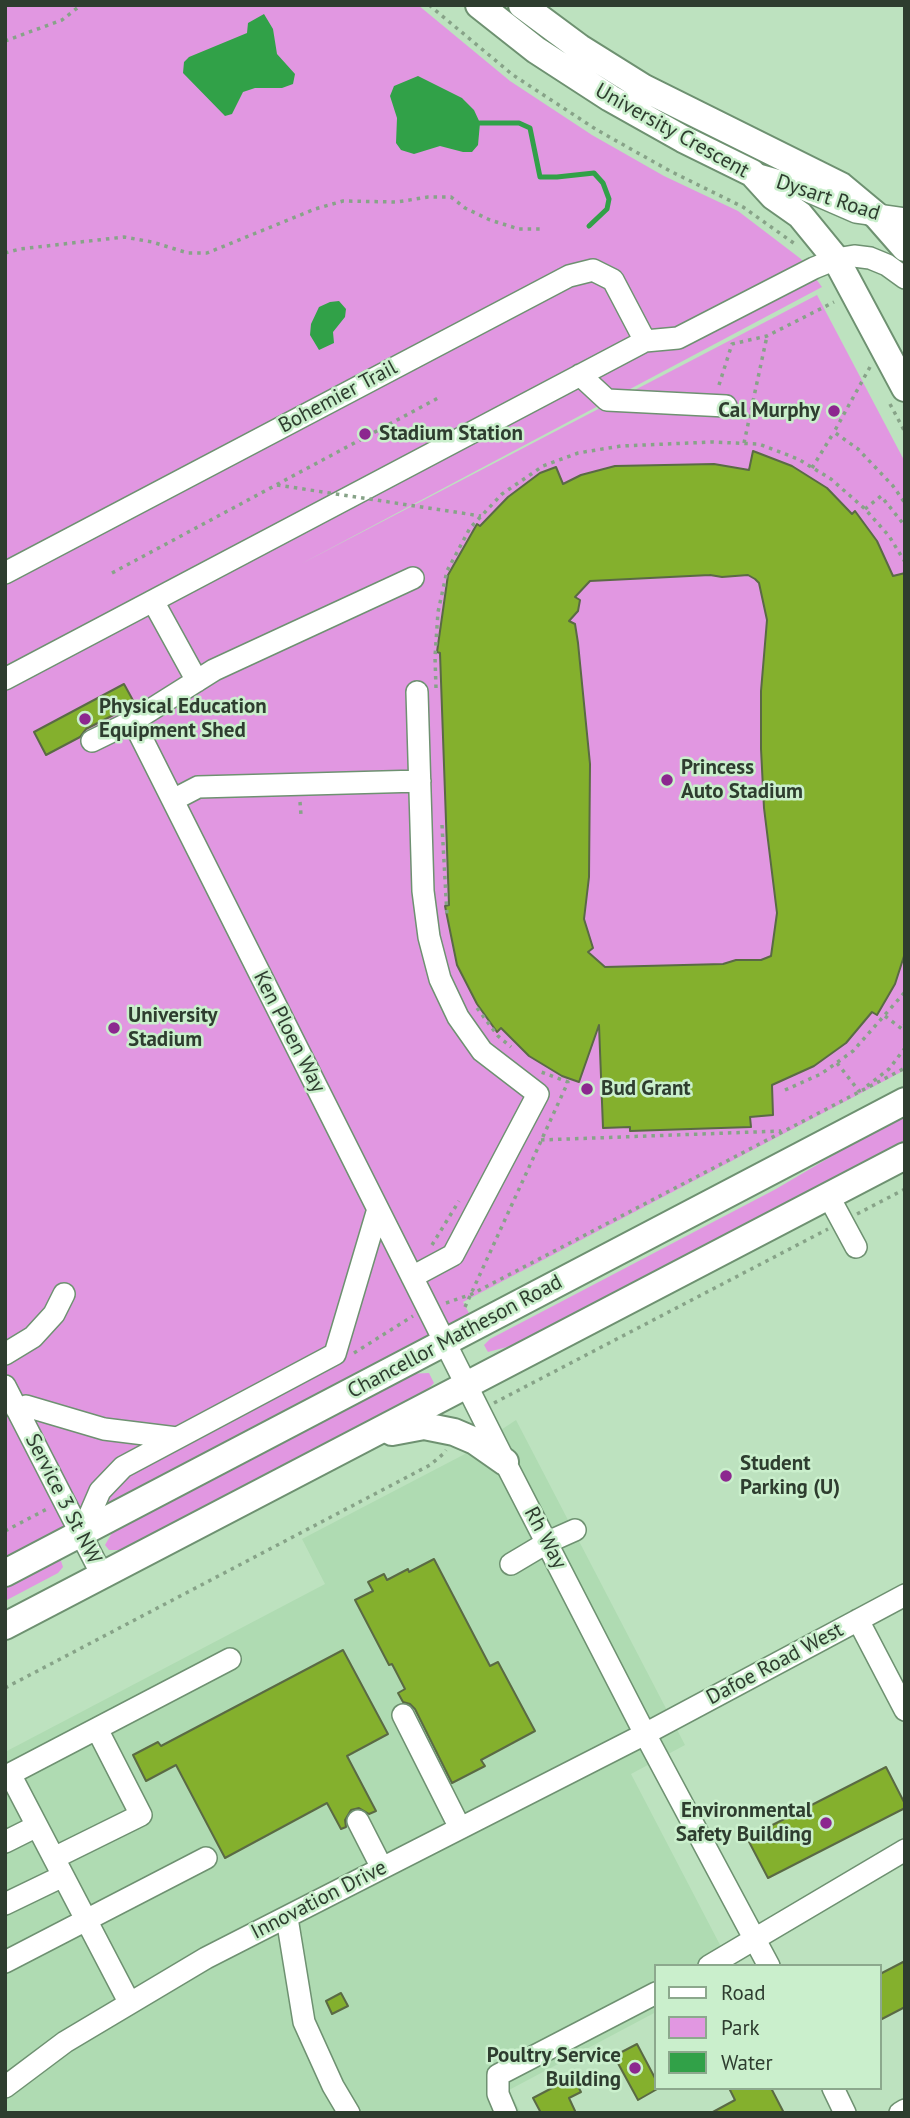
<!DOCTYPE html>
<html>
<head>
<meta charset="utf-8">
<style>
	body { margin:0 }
	#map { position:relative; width:910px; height:2118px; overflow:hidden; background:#bde2bf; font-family:"PT Sans",sans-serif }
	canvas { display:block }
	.frame { position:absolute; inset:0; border:7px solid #2e3d2f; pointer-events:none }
	.legend { position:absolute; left:654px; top:1964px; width:228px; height:126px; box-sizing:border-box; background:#caefcc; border:2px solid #8ca88d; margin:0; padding:9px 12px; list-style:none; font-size:21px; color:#2e3d2f }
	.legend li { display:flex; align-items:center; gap:14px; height:35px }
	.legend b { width:35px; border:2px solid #8ca88d }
</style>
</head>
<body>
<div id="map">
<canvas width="910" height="2118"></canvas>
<div class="frame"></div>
<ul class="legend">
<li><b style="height:9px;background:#fff"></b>Road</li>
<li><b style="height:19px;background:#e197e1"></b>Park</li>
<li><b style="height:19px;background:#31a148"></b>Water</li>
</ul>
</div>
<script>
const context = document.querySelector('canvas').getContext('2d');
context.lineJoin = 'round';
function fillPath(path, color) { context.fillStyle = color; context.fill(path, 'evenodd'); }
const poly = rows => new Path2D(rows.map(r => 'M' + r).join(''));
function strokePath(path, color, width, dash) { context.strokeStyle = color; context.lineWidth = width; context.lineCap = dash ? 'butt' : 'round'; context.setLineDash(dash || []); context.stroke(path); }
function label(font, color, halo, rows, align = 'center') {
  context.font = font + ' "PT Sans",sans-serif'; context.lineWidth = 5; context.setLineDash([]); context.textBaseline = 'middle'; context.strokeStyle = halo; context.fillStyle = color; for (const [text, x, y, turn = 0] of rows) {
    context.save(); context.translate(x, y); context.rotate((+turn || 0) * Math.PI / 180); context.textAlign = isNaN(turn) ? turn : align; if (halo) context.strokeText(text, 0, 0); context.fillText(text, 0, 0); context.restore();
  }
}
const built = poly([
	[516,1420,685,1745,631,1774,731,1966,656,1966,656,2012,509,2090,521,2113,5,2113,5,1752,325,1584,302,1539,463,1455]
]);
const green = poly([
	[5,5,418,5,510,81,592,135,664,176,738,211,801,259,822,287,299,565,817,295,905,462,905,1070,463,1302,470,1315,5,1559],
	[905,1113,905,1140,539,1333,507,1347,488,1352,484,1345,490,1339,776,1189],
	[429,1373,434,1383,422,1395,122,1550,109,1550,105,1545,113,1531,406,1374],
	[61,1561,63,1567,58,1573,5,1601,5,1583,45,1562]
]);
const water = poly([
	[264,14,273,29,277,54,295,74,293,84,282,88,255,88,243,92,232,114,225,116,183,73,184,62,189,57,247,33,248,23],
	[418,76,462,98,474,110,480,123,478,145,472,152,463,152,440,146,414,154,401,150,396,143,397,118,390,96,394,86],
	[339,301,346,309,345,317,333,332,334,343,319,350,310,335,311,324,319,307,330,302]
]);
const stream = poly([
	[480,123,519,123,530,128,540,177,557,177,594,173,603,183,609,199,607,209,589,226]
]);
const building = poly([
	[753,451,792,466,827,488,852,514,855,511,877,541,893,576,905,573,905,953,895,984,877,1015,872,1012,846,1043,814,1066,772,1085,773,1115,750,1117,751,1127,630,1131,630,1127,603,1128,599,1025,579,1082,562,1076,529,1056,501,1028,497,1032,477,1004,457,965,445,906,449,905,440,653,437,652,448,575,477,524,480,526,508,497,540,473,556,467,563,484,581,475,615,466,714,464,749,470,753,451],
	[710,575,722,577,748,575,755,579,759,583,767,620,761,691,761,749,764,808,777,913,771,956,761,960,736,960,723,964,605,967,588,952,593,948,584,919,589,877,590,764,578,643,575,624,569,621,578,611,580,600,575,597,590,581,710,575],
	[124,684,135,704,86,729,80,737,46,755,34,732,124,684],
	[434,1559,490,1666,498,1662,535,1731,481,1760,485,1766,452,1783,415,1709,410,1704,403,1702,398,1693,405,1689,392,1664,389,1665,355,1600,373,1591,368,1582,384,1574,387,1580,408,1569,409,1572,434,1559],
	[343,1650,388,1734,347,1756,376,1811,369,1814,359,1808,351,1810,345,1820,346,1827,341,1829,327,1803,225,1858,176,1765,146,1781,133,1755,158,1742,161,1746,343,1650],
	[886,1767,905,1804,905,1808,768,1878,747,1838,886,1767],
	[905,1961,905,2007,880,2020,880,1974,905,1961],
	[341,1993,348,2006,332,2014,326,2001,341,1993],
	[637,2044,656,2080,656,2088,659,2088,638,2100,614,2056,637,2044],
	[573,2077,581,2092,569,2098,576,2113,541,2113,533,2098,573,2077],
	[729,2088,771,2088,784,2113,711,2113,735,2100,729,2088]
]);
const path = poly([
	[429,5,513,75,597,130,670,171,743,207,795,244],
	[5,41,62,20,81,5],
	[5,253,20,249,124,237,152,242,188,253,207,253,315,209,343,201,397,202,428,197,451,197,465,208,490,220,519,229,542,229],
	[870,367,834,432,858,449,893,486,905,503],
	[719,385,732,344,767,336,834,302],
	[890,404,905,432],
	[744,443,767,336],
	[812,468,834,432],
	[865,509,881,496,905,526],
	[112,573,440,397],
	[436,688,435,657,438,612,447,571,470,528,502,494,543,466,578,453,621,446,711,442,759,444,798,459,831,479,865,509,889,536,905,562],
	[300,802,301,815],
	[442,825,447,915],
	[477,1008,498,1036,511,1047],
	[885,1016,902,1029,905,1024],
	[837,1063,859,1091,861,1090],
	[867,1086,889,1069,905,1048],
	[785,1090,821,1074,853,1051,905,992],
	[541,1140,781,1131],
	[857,1214,905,1189],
	[432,1245,459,1201],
	[446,1303,472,1294,905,1068],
	[465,1307,568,1082,541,1072],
	[354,1353,413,1316],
	[494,1403,828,1229],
	[5,1531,47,1509],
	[5,1688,430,1465,443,1454,446,1450]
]);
const minor = poly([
	[752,173,794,185,856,212,905,219],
	[580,375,607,400,726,406],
	[5,573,569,276,593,270,613,280,645,341],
	[153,601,197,681],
	[5,679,645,341,678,338,814,268,836,259,854,256,870,258,887,265,905,278],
	[133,721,505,1462,645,1734,769,1966],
	[92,741,133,721,214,670,413,578],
	[173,800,198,787,420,781],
	[829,1197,856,1247],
	[412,1277,453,1255,538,1094,482,1051,458,1017,440,979,429,937,423,891,417,692],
	[5,1354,33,1337,54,1314,64,1294],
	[5,1386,102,1575],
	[17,1410,26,1406,104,1429,177,1438],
	[81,1535,100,1491,123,1467,335,1354,378,1209],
	[511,1564,548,1542,575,1530],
	[858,1620,905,1710],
	[403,1715,460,1828],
	[358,1821,382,1868],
	[5,1842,37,1826],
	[54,1858,141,1815,97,1729],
	[5,1904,63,1876],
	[287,1918,304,2022,333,2086,349,2113],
	[5,1962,206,1858],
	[709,1966,905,1850],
	[129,2002,10,1774,230,1659],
	[5,2087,65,2042,206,1958,645,1734,905,1595],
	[833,2088,845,2113],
	[506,2113,498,2094,498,2075,656,1993],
	[900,2113,905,2110]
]);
const major = poly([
	[479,5,536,50,610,98,683,139,752,173,773,196,800,215,836,259,905,388],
	[522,5,580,48,644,88,841,186,877,216,905,248],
	[392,1432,424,1426,454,1432,475,1441,505,1462],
	[5,1573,905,1101],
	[5,1626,905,1156]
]);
const pathBridge = poly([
	[277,485,481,516]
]);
const markers = [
	[834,411,7,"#8c278f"],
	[365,434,7,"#8c278f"],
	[85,719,7,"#8c278f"],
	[667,780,7,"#8c278f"],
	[114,1028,7,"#8c278f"],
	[587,1089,7,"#8c278f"],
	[726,1476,7,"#8c278f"],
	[826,1823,7,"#8c278f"],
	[635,2068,7,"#8c278f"]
];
const streetNames = [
	["University Crescent",672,131,29],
	["Dysart Road",828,198,18],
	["Bohemier Trail",338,397,-28],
	["Ken Ploen Way",289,1032,63],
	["Chancellor Matheson Road",455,1337,-28],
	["Service 3 St NW",63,1499,63],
	["Rh Way",545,1538,62],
	["Dafoe Road West",775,1664,-28],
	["Innovation Drive",319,1900,-27]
];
const poiNames = [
	["Cal Murphy",820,411,"right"],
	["Stadium Station",379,434],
	["Physical Education",99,707],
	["Equipment Shed",99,731],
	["Princess",681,768],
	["Auto Stadium",681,792],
	["University",128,1016],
	["Stadium",128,1040],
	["Bud Grant",601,1089],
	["Student",740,1464],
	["Parking (U)",740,1488],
	["Environmental",812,1811,"right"],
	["Safety Building",812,1835,"right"],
	["Poultry Service",621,2056,"right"],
	["Building",621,2080,"right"]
];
fillPath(built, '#afdbb2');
fillPath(green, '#e197e1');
fillPath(water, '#31a148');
strokePath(stream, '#31a148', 5);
fillPath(building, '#84b02d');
strokePath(building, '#5a6a44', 2);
strokePath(minor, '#6e9171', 24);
strokePath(major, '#6e9171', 30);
strokePath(path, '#87a388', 3.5, [3.5, 5]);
strokePath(minor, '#fff', 21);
strokePath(major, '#fff', 26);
strokePath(pathBridge, '#87a388', 3.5, [3.5, 5]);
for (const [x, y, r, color] of markers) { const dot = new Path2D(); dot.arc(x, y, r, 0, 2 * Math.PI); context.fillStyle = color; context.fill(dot); strokePath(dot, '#caefcc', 2.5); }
label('21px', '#2e3d2f', '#caefcc', streetNames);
label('bold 21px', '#2e3d2f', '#caefcc', poiNames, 'left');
</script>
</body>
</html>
